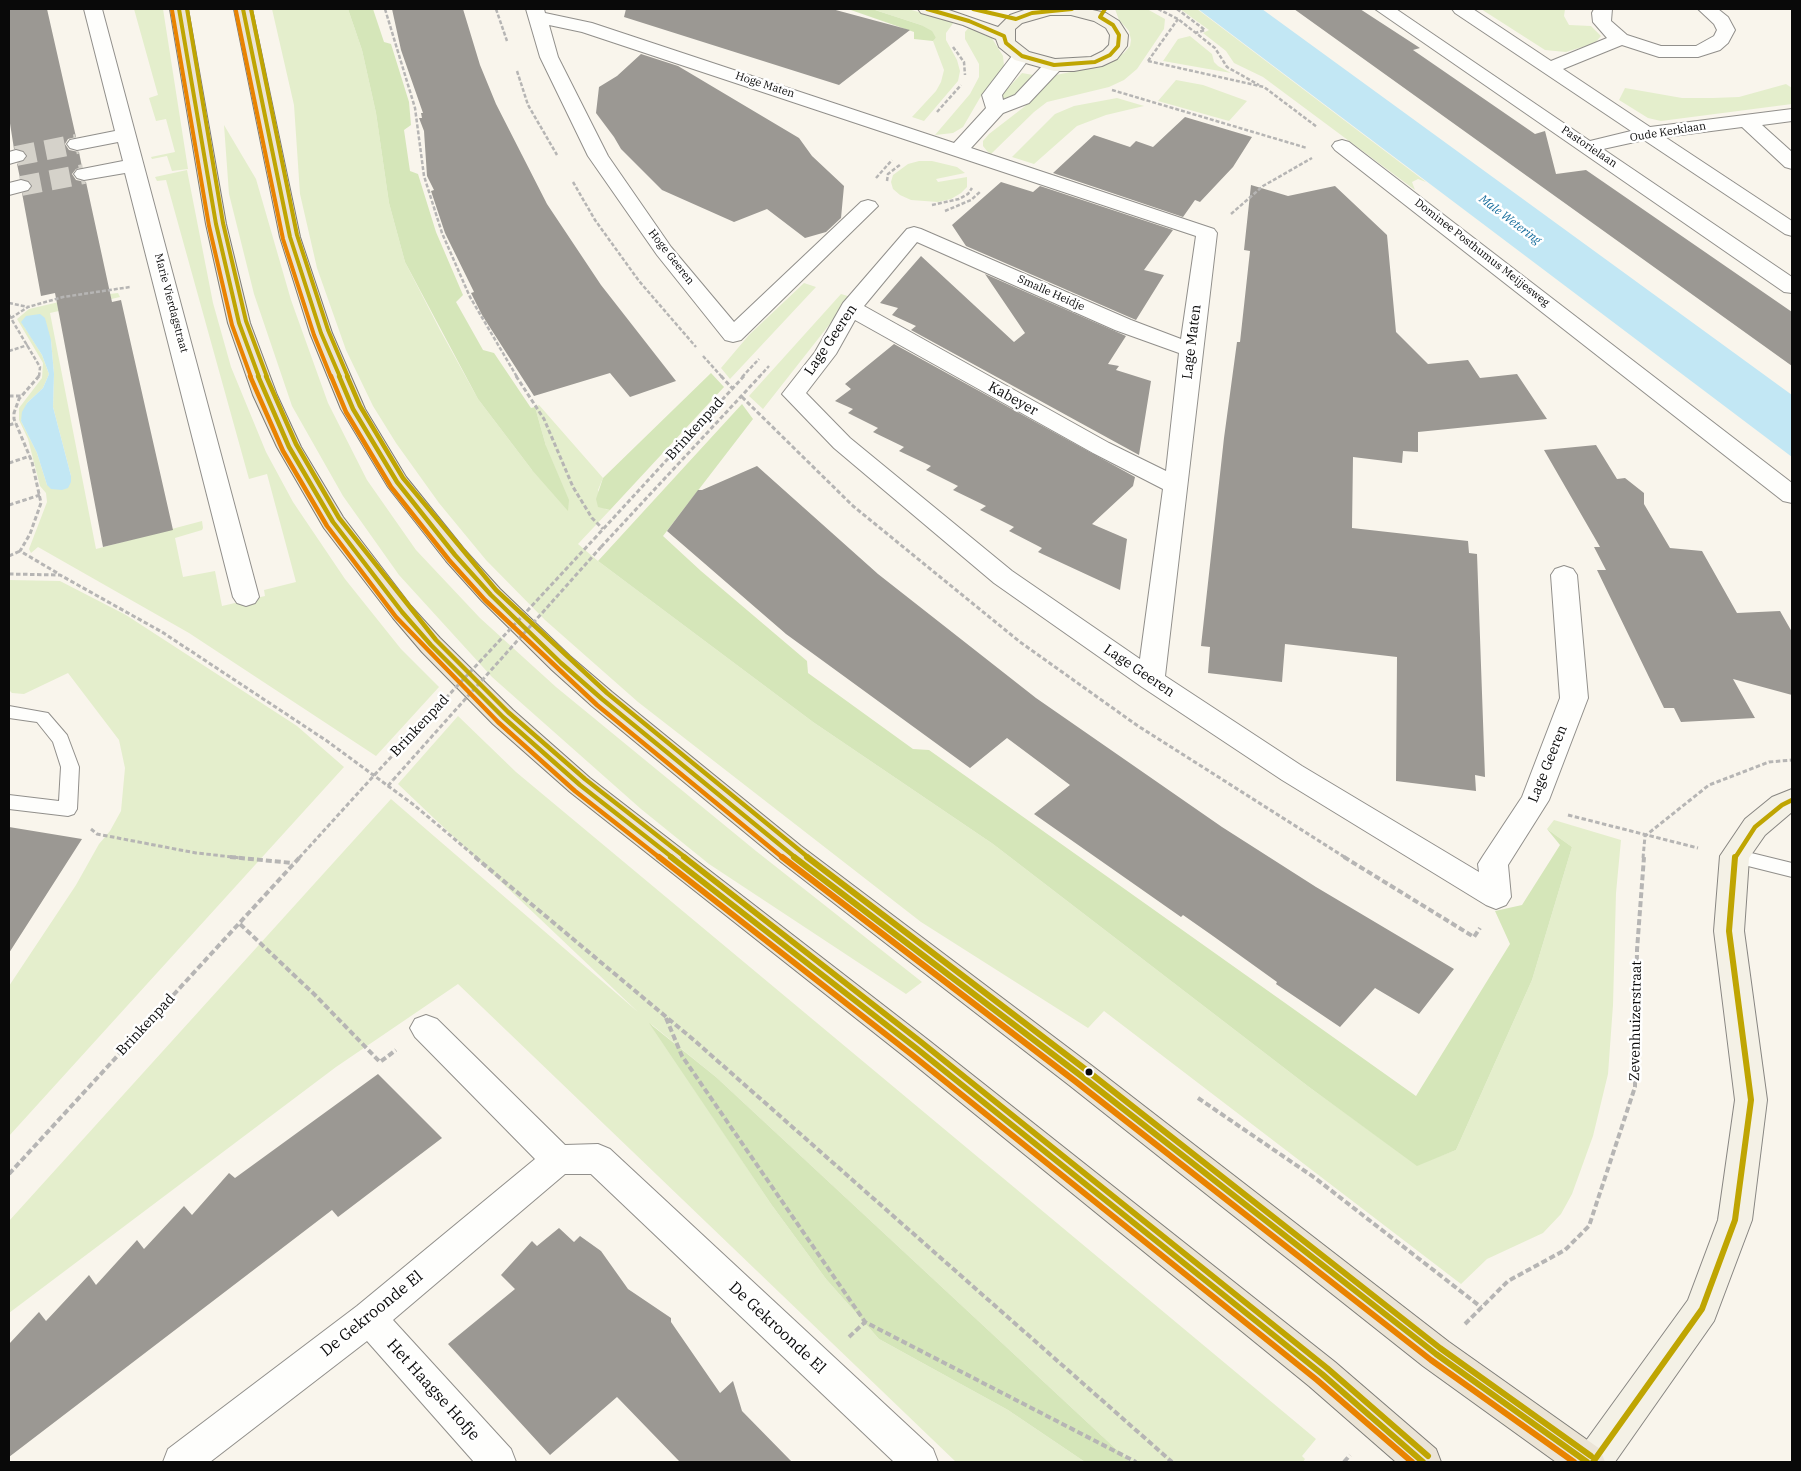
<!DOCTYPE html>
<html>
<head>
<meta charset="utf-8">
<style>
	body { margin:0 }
	#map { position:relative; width:1801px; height:1471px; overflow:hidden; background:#f9f5ec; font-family:"IBM Plex Serif",serif }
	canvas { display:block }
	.frame { position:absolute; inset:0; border:10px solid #090909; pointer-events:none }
</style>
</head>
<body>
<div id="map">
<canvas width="1801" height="1471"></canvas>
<div class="frame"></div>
</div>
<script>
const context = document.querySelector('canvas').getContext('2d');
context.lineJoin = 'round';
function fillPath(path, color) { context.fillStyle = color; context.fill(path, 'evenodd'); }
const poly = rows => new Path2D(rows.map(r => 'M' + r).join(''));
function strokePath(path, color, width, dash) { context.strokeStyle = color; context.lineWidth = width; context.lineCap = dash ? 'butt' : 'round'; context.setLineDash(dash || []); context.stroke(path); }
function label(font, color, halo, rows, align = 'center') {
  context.font = font + ' "IBM Plex Serif",serif'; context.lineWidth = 5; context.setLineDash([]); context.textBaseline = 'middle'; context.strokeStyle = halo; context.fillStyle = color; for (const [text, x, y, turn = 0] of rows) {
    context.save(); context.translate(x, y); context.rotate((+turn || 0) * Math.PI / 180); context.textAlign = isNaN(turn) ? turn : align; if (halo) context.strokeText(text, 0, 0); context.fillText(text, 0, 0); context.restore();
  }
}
const green = poly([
	[134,9,163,9,188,169,172,171,167,156,152,159,151,157,175,152,166,119,156,121,149,98,158,95],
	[272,9,348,9,362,50,376,113,389,203,405,262,440,330,478,399,532,470,546,446,535,407,539,405,603,478,598,490,605,509,610,510,578,544,598,561,813,722,993,844,1309,1087,1417,1165,1456,1150,1532,980,1572,847,1547,829,1554,820,1621,840,1616,893,1613,1005,1608,1074,1593,1136,1572,1194,1561,1214,1543,1233,1487,1259,1461,1284,1104,1011,1088,1028,921,922,638,702,545,620,486,560,439,503,396,443,373,406,346,350,317,268,300,194,294,105],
	[872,9,908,9,954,22,946,33,946,40,957,60,960,71,958,81,924,121,912,117,936,91,941,82,944,70,933,41,936,38,921,25],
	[1115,9,1147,9,1165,19,1164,29,1137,69,1124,80,1109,87,1047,102,1034,112,991,154,987,151,983,146,983,141,989,134,1024,107,1056,75,1105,65,1124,53,1130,46,1131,40,1129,31,1119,20],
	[1180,9,1197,9,1426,182,1418,179,1412,182,1415,190,1263,77,1234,63,1226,51,1203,33,1209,30],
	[1481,9,1565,9,1564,16,1569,25,1591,26,1601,36,1595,43,1566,52,1545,50],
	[970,26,990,35,1003,56,1004,66,981,96,963,127,953,133,935,135,970,94,979,77,979,64,965,39,965,32],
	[1190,36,1212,54,1214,62,1218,66,1231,73,1163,61,1178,39],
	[1022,73,1033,75,1012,99,1006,101,1000,99,1000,97],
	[1176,80,1203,85,1247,101,1229,121,1158,101],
	[1786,84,1792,88,1792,104,1661,121,1648,118,1619,100,1625,88,1682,98,1713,98,1739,97],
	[1117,98,1144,106,1106,115,1077,126,1034,164,1012,157,1055,114,1074,106],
	[224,125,256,179,291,300,328,403,367,480,416,550,480,618,556,687,756,851,922,982,906,994,709,864,641,809,492,677,399,575,343,496,292,406,254,294,229,194],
	[919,161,932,161,957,167,965,173,936,179,938,182,967,177,967,187,961,193,951,199,938,202,911,200,900,195,893,189,891,182,893,175,908,164],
	[187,170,213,303,231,367,266,452,293,502,345,579,401,649,439,687,376,756,189,633,38,547,31,553,29,549,47,502,46,493,40,486,28,439,19,420,19,408,42,378,43,363,17,319,29,309,76,298,118,293,120,297,50,313,96,549,202,521,203,528,202,530,175,538,183,577,215,571,222,606,265,596,264,590,296,582,267,474,249,479,166,180,157,181,155,177],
	[24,326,51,340,54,374,53,407,71,476,47,485,37,453,21,421,27,403,43,388,49,374,42,355],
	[804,283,816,287,730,379,721,368,749,335],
	[841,294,851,297,763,409,749,396],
	[9,580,60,581,126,615,297,726,344,767,9,1136,9,986,76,885,99,844,110,831,121,811,125,768,119,740,68,673,24,694,12,693,9,690],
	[458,716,516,772,1316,1439,1302,1456,1305,1459,1303,1462,1130,1462,716,1077,651,1024,771,1204,826,1279,879,1339,1008,1410,1085,1462,956,1462,458,984,336,1067,9,1313,9,1221,391,799,638,1012,398,784]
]);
const forest = poly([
	[348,9,373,9,384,42,391,44,409,102,411,125,404,130,410,171,418,174,436,232,463,295,456,302,483,350,494,353,531,408,535,407,546,446,569,500,568,511,532,470,478,399,405,262,389,203,376,113,362,50],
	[848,9,872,9,921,25,932,31,936,38,933,41,914,39,914,32],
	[711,373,724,387,610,510,598,507,596,499,603,478],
	[742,404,753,419,663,536,701,571,807,661,808,673,913,749,929,750,1416,1096,1510,944,1495,911,1522,905,1560,845,1547,829,1572,847,1532,980,1456,1150,1417,1166,1309,1087,993,844,813,722,598,561],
	[649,1023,716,1077,1130,1462,1085,1462,1008,1410,879,1339,826,1279,771,1204]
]);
const water = poly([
	[1198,9,1262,9,1792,395,1792,457],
	[40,314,45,318,51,340,54,374,53,407,71,476,71,482,68,488,62,490,51,489,47,485,37,453,21,421,22,412,27,403,43,388,49,374,42,355,21,322,26,316]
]);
const building = poly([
	[9,9,47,9,76,137,68,139,65,144,69,150,79,152,82,167,76,169,72,174,76,180,86,182,112,302,121,300,173,530,103,547,55,293,41,296,22,193,30,191,33,186,29,180,20,178,17,164,24,161,28,156,24,150,14,149,9,117],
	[392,9,463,9,480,65,496,104,547,204,601,285,676,381,630,397,610,373,534,396,482,315,471,293,474,292,445,233,431,191,434,190,427,176,424,131,419,118,422,118,421,113,423,113,401,50],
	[626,9,832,9,910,30,839,85,624,17],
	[1294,9,1360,9,1420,48,1413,50,1535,134,1545,131,1556,174,1586,170,1792,312,1792,366],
	[641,54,678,66,799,138,812,156,844,186,841,218,826,232,805,238,767,209,734,222,662,190,621,149,614,137,596,113,599,87,617,76],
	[1185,117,1252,137,1233,167,1200,202,1195,200,1183,217,1053,173,1094,135,1130,147,1136,141,1153,147],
	[1001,182,1033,192,1040,186,1173,230,1144,270,1164,275,1136,320,966,246,952,225],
	[1251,185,1288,196,1335,186,1387,235,1396,332,1428,364,1468,360,1480,378,1517,374,1547,419,1418,432,1418,452,1403,451,1402,463,1353,457,1352,528,1468,541,1469,553,1477,554,1485,777,1475,775,1476,791,1396,781,1397,657,1285,644,1282,682,1208,673,1210,647,1201,646,1224,438,1237,342,1240,342,1250,251,1244,250],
	[921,256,1014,342,1025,333,985,274,1126,336,1108,364,1119,366,1116,370,1151,381,1139,455,911,330,916,326,892,315,898,308,880,303],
	[894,344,1135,477,1133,486,1092,524,1127,539,1120,590,1038,552,1042,548,1009,531,1014,527,980,510,986,506,953,490,958,486,926,470,931,466,899,451,904,447,873,432,878,428,848,413,853,409,835,401,851,389,845,384],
	[1596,445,1617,479,1625,478,1644,493,1644,504,1670,548,1702,551,1737,613,1780,611,1792,632,1792,695,1733,679,1755,718,1681,722,1674,708,1664,708,1597,570,1606,570,1594,547,1600,547,1544,450],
	[757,466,878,574,1036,698,1222,827,1316,887,1454,969,1419,1014,1375,988,1340,1027,1276,984,1277,982,1213,936,1183,915,1181,917,1034,814,1070,785,1007,738,970,768,786,634,667,531,698,490,702,490],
	[9,827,82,839,9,953],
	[378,1074,442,1138,338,1217,332,1210,9,1457,9,1344,39,1312,46,1321,89,1275,96,1285,137,1240,144,1249,184,1206,192,1215,229,1173,235,1178],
	[559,1228,574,1242,580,1236,601,1251,628,1289,671,1318,671,1322,720,1393,733,1381,742,1411,792,1462,680,1462,617,1397,550,1455,448,1344,515,1289,501,1275,532,1241,537,1246]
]);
const streetTunnel = poly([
	[16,156,77,144],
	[21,186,84,174]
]);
const pathFar2 = poly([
	[385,9,415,108,424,176,442,233,470,297,517,377],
	[496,9,507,41],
	[1158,9,1178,19,1215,48,1227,67,1259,85],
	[1177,9,1205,30,1195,33],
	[953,47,964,62,965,75],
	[1148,61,1178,19],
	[1148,61,1264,87,1317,127],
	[517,71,528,105,557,155],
	[1112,90,1307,148],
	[937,112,961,85],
	[876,178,892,160],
	[887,181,888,174,901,164],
	[573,182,595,220,639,281,696,347],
	[932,205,959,199,968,194,972,188],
	[945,211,971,200,981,191],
	[1231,214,1263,186,1312,158],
	[9,303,28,307],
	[9,315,40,367,39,377],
	[11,318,28,307,63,297,130,287],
	[9,351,28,345],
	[703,356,722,377],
	[742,377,759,359],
	[759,377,769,366]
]);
const pathFar1 = poly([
	[39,376,19,399,14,413,14,419,32,462,41,503,30,534,20,551,59,574],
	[516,376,544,419,573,487,592,518,603,529],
	[721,376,732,388],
	[9,396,22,396],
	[742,397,853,506,1020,642,1138,726,1346,858],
	[9,425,16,423],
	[9,463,30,456],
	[9,505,40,495],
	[594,539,744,376],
	[601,547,760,376],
	[9,556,20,551],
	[9,574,60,575,162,632,327,741,414,805,477,858],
	[388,786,393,780],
	[1568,815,1698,848],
	[91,829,97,834,196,853,242,858],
	[299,858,379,770],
	[1643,858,1645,836,1709,785,1769,762,1792,760]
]);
const path = poly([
	[230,857,293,863],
	[475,857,695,1041,1172,1462],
	[1344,857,1474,937,1480,928],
	[240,924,315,995,380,1062,396,1050],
	[666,1018,682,1056,865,1322],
	[1198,1098,1315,1178,1481,1307],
	[9,1174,300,857],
	[1465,1324,1508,1281,1565,1250,1589,1226,1635,1087,1637,950,1644,857],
	[849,1337,865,1322,1136,1462],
	[1344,1462,1350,1455]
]);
const lane = poly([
	[9,706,48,713,67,735,79,767,77,809,74,814,68,816,9,809,9,795,59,801,61,767,53,742,37,722,9,718,9,706],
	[1735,849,1792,863,1792,877,1728,861,1726,856,1728,851,1735,849]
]);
const street = poly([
	[84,9,102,9,259,597,255,603,246,606,237,603,233,597,125,173,84,180,77,178,74,174,77,170,123,161,118,142,77,150,70,148,67,144,70,140,115,131,84,9],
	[526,9,544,9,545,13,592,23,954,143,986,108,982,95,1015,52,1022,50,1029,52,1031,56,1002,95,1003,100,1015,95,1047,61,1061,61,1063,65,1061,69,1029,103,1003,113,971,148,1214,229,1217,233,1165,676,1302,766,1479,872,1478,864,1483,856,1522,797,1560,698,1551,575,1555,569,1564,566,1573,569,1577,575,1588,698,1549,800,1508,865,1511,897,1506,905,1496,909,1486,905,1282,780,1142,687,994,583,834,448,782,394,815,352,843,303,907,229,914,227,921,229,1131,320,1181,339,1196,236,582,32,549,25,558,57,608,156,671,247,734,322,861,202,868,200,875,202,878,206,741,340,733,342,725,340,657,255,588,156,540,57,526,9],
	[917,242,1115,330,1179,353,1166,471,1109,443,864,306,917,242],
	[855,320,1093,453,1163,489,1140,659,1012,571,850,438,806,393,836,354,855,320],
	[1375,9,1396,9,1590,141,1631,131,1455,13,1452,9,1473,9,1551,61,1607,38,1593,22,1592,13,1594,9,1612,9,1611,21,1627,35,1661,46,1696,46,1714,36,1717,30,1714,24,1698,9,1718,9,1728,17,1735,30,1728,43,1720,50,1698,57,1659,57,1622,45,1563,69,1650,127,1792,109,1792,121,1762,125,1792,152,1792,169,1785,167,1742,127,1665,137,1792,221,1792,236,1785,234,1644,140,1603,149,1792,277,1792,293,1784,292,1375,9],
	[1342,140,1349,142,1792,483,1792,503,1783,501,1335,150,1332,146,1335,142,1342,140],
	[16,150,23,152,26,156,23,160,9,164,9,152,16,150],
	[21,180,28,182,31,186,28,190,9,195,9,183,21,180],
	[426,1015,437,1019,565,1145,598,1144,610,1149,933,1449,938,1462,894,1462,591,1174,565,1174,393,1320,511,1449,516,1462,474,1462,367,1341,210,1462,163,1462,168,1449,357,1306,535,1159,415,1037,410,1028,415,1019,426,1015]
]);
const secondary = poly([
	[918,9,946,9,998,27,1010,15,1027,9,1088,9,1106,13,1119,21,1128,35,1127,46,1117,59,1102,66,1074,71,1054,71,1015,60,999,47,996,39,963,25,921,13,918,9],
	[1050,15,1071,15,1094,21,1106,28,1110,35,1109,45,1103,51,1091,57,1055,59,1029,52,1015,41,1015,29,1022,23,1050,15],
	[1792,789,1792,812,1765,835,1749,858,1744,931,1767,1100,1752,1220,1714,1321,1615,1462,1575,1462,1580,1449,1688,1300,1718,1220,1735,1100,1714,931,1720,856,1745,819,1772,797,1792,789]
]);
const primary = poly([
	[170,9,188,9,226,224,250,323,277,395,301,447,343,517,411,606,440,638,513,710,590,778,927,1039,1335,1362,1436,1449,1441,1462,1396,1462,1309,1386,905,1057,570,792,493,724,422,652,393,618,324,528,277,447,253,395,228,323,206,224,170,9],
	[234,9,252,9,300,237,332,333,365,409,406,477,464,549,500,589,570,656,612,692,801,846,1091,1065,1449,1342,1600,1449,1605,1462,1556,1462,1423,1366,1069,1085,781,862,592,706,552,670,482,601,446,561,388,487,341,409,310,333,280,237,234,9]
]);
const pathBridge = poly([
	[379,770,594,539],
	[393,780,601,547]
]);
const bus1Far2 = poly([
	[179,9,216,224,239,323,259,377],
	[243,9,290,237,321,333,340,377],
	[927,9,969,21,1004,36,1006,43,1022,56,1054,65,1095,62,1110,55,1118,46,1119,35,1113,25,1100,17,1105,9],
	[973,9,1016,19,1032,13,1072,9]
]);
const bus1Far1 = poly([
	[258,376,289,447,333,522,402,612,431,645,503,717,580,785,673,858],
	[339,376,353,409,397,482,455,555,491,595,561,663,602,699,796,858],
	[1735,858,1755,827,1782,805,1792,800]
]);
const bus1 = poly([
	[671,857,916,1048,1322,1374,1423,1462],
	[794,857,1080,1075,1436,1354,1587,1462],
	[1593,1462,1702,1309,1735,1220,1751,1100,1729,931,1735,857]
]);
const bus2Far2 = poly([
	[172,10,209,226,232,325,251,377],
	[236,11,283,239,314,335,331,377]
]);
const bus2Far1 = poly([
	[250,376,283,451,327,526,396,617,498,722,575,791,660,858],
	[331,376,346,412,391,487,449,560,485,600,597,705,783,858]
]);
const bus2 = poly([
	[659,857,911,1054,1317,1380,1412,1462],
	[782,857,1075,1081,1431,1360,1574,1462]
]);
const bus3Far2 = poly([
	[187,9,223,223,246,321,267,377],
	[251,9,297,235,328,330,348,377]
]);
const bus3Far1 = poly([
	[266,376,296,444,339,518,436,640,508,712,585,779,686,858],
	[347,376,360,406,403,478,496,590,607,693,809,858]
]);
const bus3 = poly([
	[684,857,921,1042,1327,1368,1428,1456],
	[807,857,1085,1069,1440,1348,1591,1456]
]);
const markers = [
	[1089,1072,4.5,"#090909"]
];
const farStreetnames = [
	["Hoge Maten",765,85,18],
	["Oude Kerklaan",1668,132,-9],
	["Pastorielaan",1589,147,34],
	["Dominee Posthumus Meijjesweg",1482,253,38],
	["Hoge Geeren",671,257,52],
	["Smalle Heidje",1051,293,24],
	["Marie Vierdagstraat",171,303,75]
];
const farWaternames = [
	["Male Wetering",1510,220,37]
];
const streetNames = [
	["Lage Geeren",831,340,-56],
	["Lage Maten",1192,342,-83],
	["Kabeyer",1013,399,29],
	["Brinkenpad",695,429,-48],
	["Lage Geeren",1139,671,34],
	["Brinkenpad",420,726,-47],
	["Lage Geeren",1548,764,-68],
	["Zevenhuizerstraat",1636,1021,-89],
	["Brinkenpad",146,1025,-47]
];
const nearStreetnames = [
	["De Gekroonde El",372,1314,-39],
	["De Gekroonde El",777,1328,43],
	["Het Haagse Hofje",433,1390,48]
];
fillPath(green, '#e4eecc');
fillPath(forest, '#d5e6b9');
fillPath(water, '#c2e7f4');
fillPath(building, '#9b9893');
strokePath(streetTunnel, '#d5d2ca', 20, [20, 10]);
strokePath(lane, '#918f8b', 2);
strokePath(street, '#918f8b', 2);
strokePath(secondary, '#888682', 2);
strokePath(primary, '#7e7d78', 2);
strokePath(pathFar2, '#b6b5b4', 2.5, [4, 2]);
strokePath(pathFar1, '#b6b5b4', 3, [4.5, 2.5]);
strokePath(path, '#b6b5b4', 4, [6, 3]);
fillPath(lane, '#fefefc');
fillPath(street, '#fefefc');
fillPath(secondary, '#f4f1e6');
fillPath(primary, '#ebe4d6');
strokePath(pathBridge, '#b6b5b4', 3, [4.5, 2.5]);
strokePath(bus1Far2, '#bfa502', 4);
strokePath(bus1Far1, '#bfa502', 4.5);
strokePath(bus1, '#bfa502', 6);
strokePath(bus2Far2, '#e98300', 4);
strokePath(bus2Far1, '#e98300', 4.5);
strokePath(bus2, '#e98300', 6);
strokePath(bus3Far2, '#bfa502', 4);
strokePath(bus3Far1, '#bfa502', 4.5);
strokePath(bus3, '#bfa502', 6);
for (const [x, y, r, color] of markers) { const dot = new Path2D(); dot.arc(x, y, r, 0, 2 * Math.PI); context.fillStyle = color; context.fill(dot); strokePath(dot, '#fff', 2); }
label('11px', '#090909', '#fff', farStreetnames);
label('italic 12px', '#136b9b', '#fff', farWaternames);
label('14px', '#090909', '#fff', streetNames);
label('16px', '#090909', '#fff', nearStreetnames);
</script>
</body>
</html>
